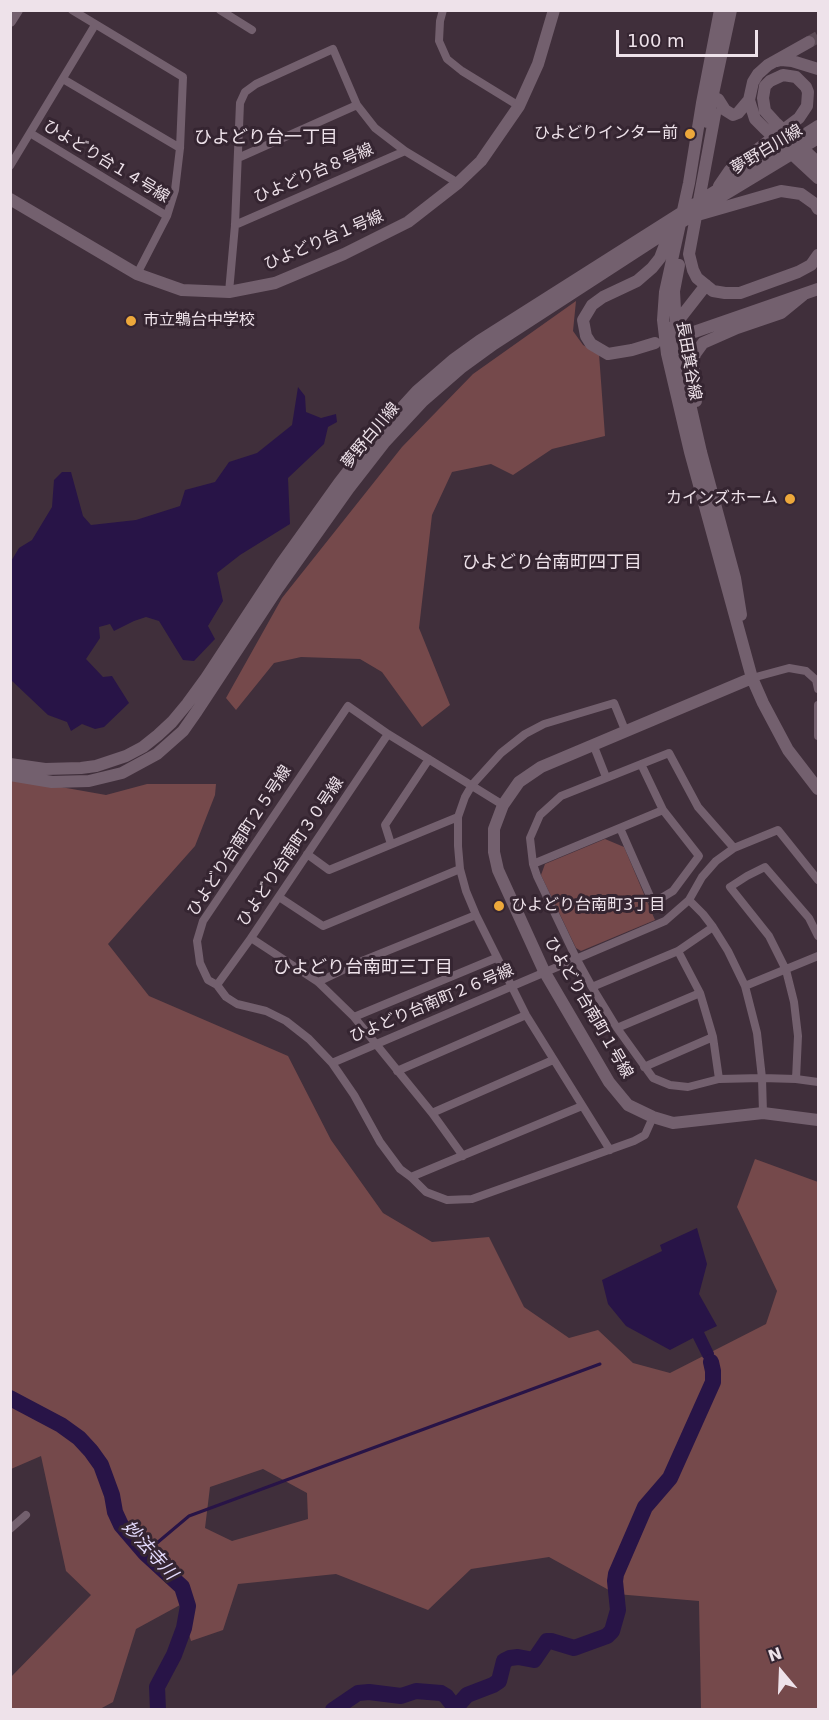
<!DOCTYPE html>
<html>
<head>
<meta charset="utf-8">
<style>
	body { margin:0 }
	#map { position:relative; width:829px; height:1720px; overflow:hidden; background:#402f3b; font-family:"DejaVu Sans",sans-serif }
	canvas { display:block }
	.frame { position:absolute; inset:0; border:12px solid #eee2ea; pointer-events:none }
	.north { position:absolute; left:751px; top:1642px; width:60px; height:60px; -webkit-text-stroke:4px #352531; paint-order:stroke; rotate:341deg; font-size:16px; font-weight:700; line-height:24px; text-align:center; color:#eee2ea }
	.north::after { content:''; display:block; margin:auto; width:21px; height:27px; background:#eee2ea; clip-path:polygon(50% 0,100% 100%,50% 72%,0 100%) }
	.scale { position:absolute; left:616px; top:30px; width:142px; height:27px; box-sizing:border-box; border:3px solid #eee2ea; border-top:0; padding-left:8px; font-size:18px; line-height:21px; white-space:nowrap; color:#eee2ea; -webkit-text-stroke:4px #352531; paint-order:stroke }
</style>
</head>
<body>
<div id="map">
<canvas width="829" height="1720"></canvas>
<div class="frame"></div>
<div class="north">N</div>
<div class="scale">100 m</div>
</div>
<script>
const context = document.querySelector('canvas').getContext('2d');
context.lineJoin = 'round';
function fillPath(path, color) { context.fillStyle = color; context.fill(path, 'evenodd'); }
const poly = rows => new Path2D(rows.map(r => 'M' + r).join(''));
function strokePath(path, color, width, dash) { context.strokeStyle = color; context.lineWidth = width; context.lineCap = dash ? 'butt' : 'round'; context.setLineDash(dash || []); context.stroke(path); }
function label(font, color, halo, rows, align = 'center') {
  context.font = font + ' "DejaVu Sans","Noto Sans JP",sans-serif'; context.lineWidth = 6; context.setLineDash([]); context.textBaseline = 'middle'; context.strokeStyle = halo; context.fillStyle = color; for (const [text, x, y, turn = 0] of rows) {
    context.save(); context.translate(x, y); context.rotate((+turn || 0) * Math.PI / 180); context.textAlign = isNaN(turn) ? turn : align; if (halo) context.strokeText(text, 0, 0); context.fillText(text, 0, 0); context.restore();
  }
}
const green = poly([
	[576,301,573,331,583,345,599,354,605,436,552,449,513,475,491,464,452,472,432,515,419,628,450,705,422,727,382,672,360,659,301,657,274,663,236,710,226,698,282,598,402,447,473,374],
	[10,778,106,795,147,784,216,784,215,795,195,846,108,944,149,996,288,1056,331,1140,383,1213,432,1242,489,1237,524,1307,569,1338,598,1330,633,1363,670,1373,766,1324,777,1291,737,1207,755,1159,818,1182,818,1709,701,1709,699,1601,616,1594,549,1557,471,1569,428,1610,336,1574,238,1584,223,1630,191,1641,180,1605,136,1629,113,1702,100,1709,11,1709,11,1677,91,1595,66,1571,41,1456,11,1469],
	[263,1469,307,1493,308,1519,232,1541,205,1528,210,1487],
	[605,839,624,847,655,920,581,951,576,948,541,875,545,864]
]);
const water = poly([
	[298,387,305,396,306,412,321,418,336,414,337,422,328,427,324,444,288,478,290,524,240,555,217,573,223,601,208,626,215,639,194,661,183,660,159,621,146,617,134,621,114,631,110,624,99,627,100,638,86,659,103,677,112,676,129,703,104,727,95,729,82,724,71,731,67,722,48,715,11,680,10,563,19,548,32,540,52,507,54,480,62,472,71,472,83,516,91,525,136,520,180,506,185,490,215,482,229,462,257,453,292,425],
	[697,1228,707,1264,699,1294,717,1326,704,1332,714,1353,713,1361,710,1363,703,1358,693,1338,670,1350,626,1326,608,1304,602,1280,662,1251,660,1245]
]);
const stream = poly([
	[145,1553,189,1516,600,1364]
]);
const river = poly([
	[10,1398,61,1425,79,1438,91,1451,101,1465,112,1495,115,1512,121,1525,145,1553,182,1587,188,1606,184,1628,174,1655,157,1687,158,1710],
	[333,1710,358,1693,369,1692,401,1696,416,1691,441,1693,446,1696,453,1705,460,1703,467,1695,493,1685,499,1681,504,1661,510,1658,518,1657,534,1660,547,1641,551,1641,574,1648,607,1636,612,1631,618,1610,615,1581,616,1574,645,1507,670,1478,713,1382,713,1371,711,1362]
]);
const secondaryTunnel = poly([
	[809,42,818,37]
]);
const street = poly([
	[72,10,183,77,180,148,175,190,167,216,137,274],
	[220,10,252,30],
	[443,10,440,21,439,41,447,59,462,71,519,106],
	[63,79,180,148],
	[30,133,167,216],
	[238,158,357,105],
	[10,166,95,25],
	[235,225,405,151],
	[229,292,235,225,240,103,245,92,256,84,333,49,357,105,375,128,405,151,458,183],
	[752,678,789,668,806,671,816,680,818,689],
	[818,705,818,736],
	[593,744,606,777],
	[503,805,388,734,348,706,203,921,197,941,200,963,208,980,217,985,226,997,237,1004,266,1011,286,1021,309,1039,332,1063,354,1095,380,1142,400,1169,411,1177,426,1192,447,1200,472,1199,634,1141,645,1135,653,1117],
	[620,828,653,903,673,891,699,856,663,810,641,764],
	[391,844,385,825,429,759],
	[734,848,698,807,669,753,561,796,540,815,530,838,533,864,537,876,576,958,592,987,617,1028,653,1078,670,1085,688,1087,719,1079,762,1078,796,1079,818,1082],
	[307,854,329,870,458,817],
	[533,864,663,810],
	[279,897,323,926,460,869],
	[689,900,703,914,713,927,728,951,745,986,757,1033,762,1078,763,1113],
	[251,938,318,982,354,1017,432,1113,463,1156],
	[678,951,700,993,713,1037,719,1079],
	[318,982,362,961,476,915],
	[217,985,251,938,388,734],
	[745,986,818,956],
	[592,987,678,951,713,927],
	[354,1017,496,958],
	[617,1028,700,993],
	[332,1063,665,921,689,900,702,877,716,861,734,848,778,830,818,880],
	[644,1067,713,1037],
	[397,1071,526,1015],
	[796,1079,798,1036,794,1002,786,970,769,936,730,887,747,876,765,867,809,918,818,936],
	[432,1113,553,1060],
	[610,1150,526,1015,476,915,466,891,460,869,458,846,458,817,465,797,472,785,501,753,525,734,544,724,614,703,625,730],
	[411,1177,582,1106],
	[10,1529,26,1515]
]);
const secondary = poly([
	[720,10,702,103,689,183,665,292,663,320,667,354,690,452,752,678,763,703,788,750,818,789],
	[10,21,17,10],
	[809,42,768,65,758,74,753,82,749,100,755,119,764,128,818,178],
	[777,61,781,60,792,61,818,69],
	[718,99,725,110,733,115,738,113,749,100],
	[715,114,689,254,693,270,697,278,713,291,725,293,740,293,798,272,811,265,818,255],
	[707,122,731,10],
	[719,186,730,170,795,121,799,118,807,106,808,92,806,87,796,77,783,75,770,81,765,86,763,98,765,111,775,122,814,159,818,163],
	[10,199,137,274,182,290,229,292,275,283,344,254,408,222,458,183,481,161,519,106,538,64,554,10],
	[701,214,781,191,801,194,815,204,818,209],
	[679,265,674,291,677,347,701,452,735,578,741,615],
	[674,326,706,285],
	[694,332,818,289],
	[655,343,632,350,608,354,591,344,586,336,583,320,592,305,603,297,637,281,652,268,660,258,671,229],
	[696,401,693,361,695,354,703,343,737,328,781,313,803,295],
	[752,678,541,767,519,782,503,805,494,829,494,852,498,870,544,971,609,1082,628,1105,653,1117,673,1123,763,1113,818,1120],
	[10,764,45,769,81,768,96,766,126,756,143,747,158,735,172,722,187,704,206,678,281,564,339,483,374,438,417,391,454,359,479,341,818,126],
	[10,775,52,782,89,781,122,773,157,754,183,731,197,711,278,588,349,488,384,443,423,401,461,368,494,344,722,196,818,138]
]);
const markers = [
	[690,134,6,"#eda83b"],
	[131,321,6,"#eda83b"],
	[790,499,6,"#eda83b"],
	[499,906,6,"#eda83b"]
];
const poiNames = [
	["ひよどりインター前",678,134],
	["市立鵯台中学校",143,321,"left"],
	["カインズホーム",778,499],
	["ひよどり台南町3丁目",511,906,"left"]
];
const streetNames = [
	["夢野白川線",767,150,-31],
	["ひよどり台１４号線",106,162,31],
	["ひよどり台８号線",314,174,-23],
	["ひよどり台１号線",324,241,-23],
	["長田箕谷線",688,361,80],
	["夢野白川線",371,436,-50],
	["ひよどり台南町２５号線",240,841,-57],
	["ひよどり台南町３０号線",291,852,-56],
	["ひよどり台南町２６号線",432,1004,-23],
	["ひよどり台南町１号線",588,1008,60]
];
const neighbourhoodNames = [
	["ひよどり台一丁目",266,138],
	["ひよどり台南町四丁目",552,563],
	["ひよどり台南町三丁目",363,968]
];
const waterNames = [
	["妙法寺川",149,1551,48]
];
fillPath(green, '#75494b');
fillPath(water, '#281447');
strokePath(stream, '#281447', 3);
strokePath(river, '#281447', 16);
strokePath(secondaryTunnel, '#5a4a55', 12, [12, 6]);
strokePath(street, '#73606e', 8);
strokePath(secondary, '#73606e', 12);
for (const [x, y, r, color] of markers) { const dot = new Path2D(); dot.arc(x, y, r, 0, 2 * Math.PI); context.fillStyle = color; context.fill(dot); strokePath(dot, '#352531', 2); }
label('16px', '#eee2ea', '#352531', poiNames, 'right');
label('16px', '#eee2ea', '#352531', streetNames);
label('18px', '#eee2ea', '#352531', neighbourhoodNames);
label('italic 18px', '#e4dbfe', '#352531', waterNames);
</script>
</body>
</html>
